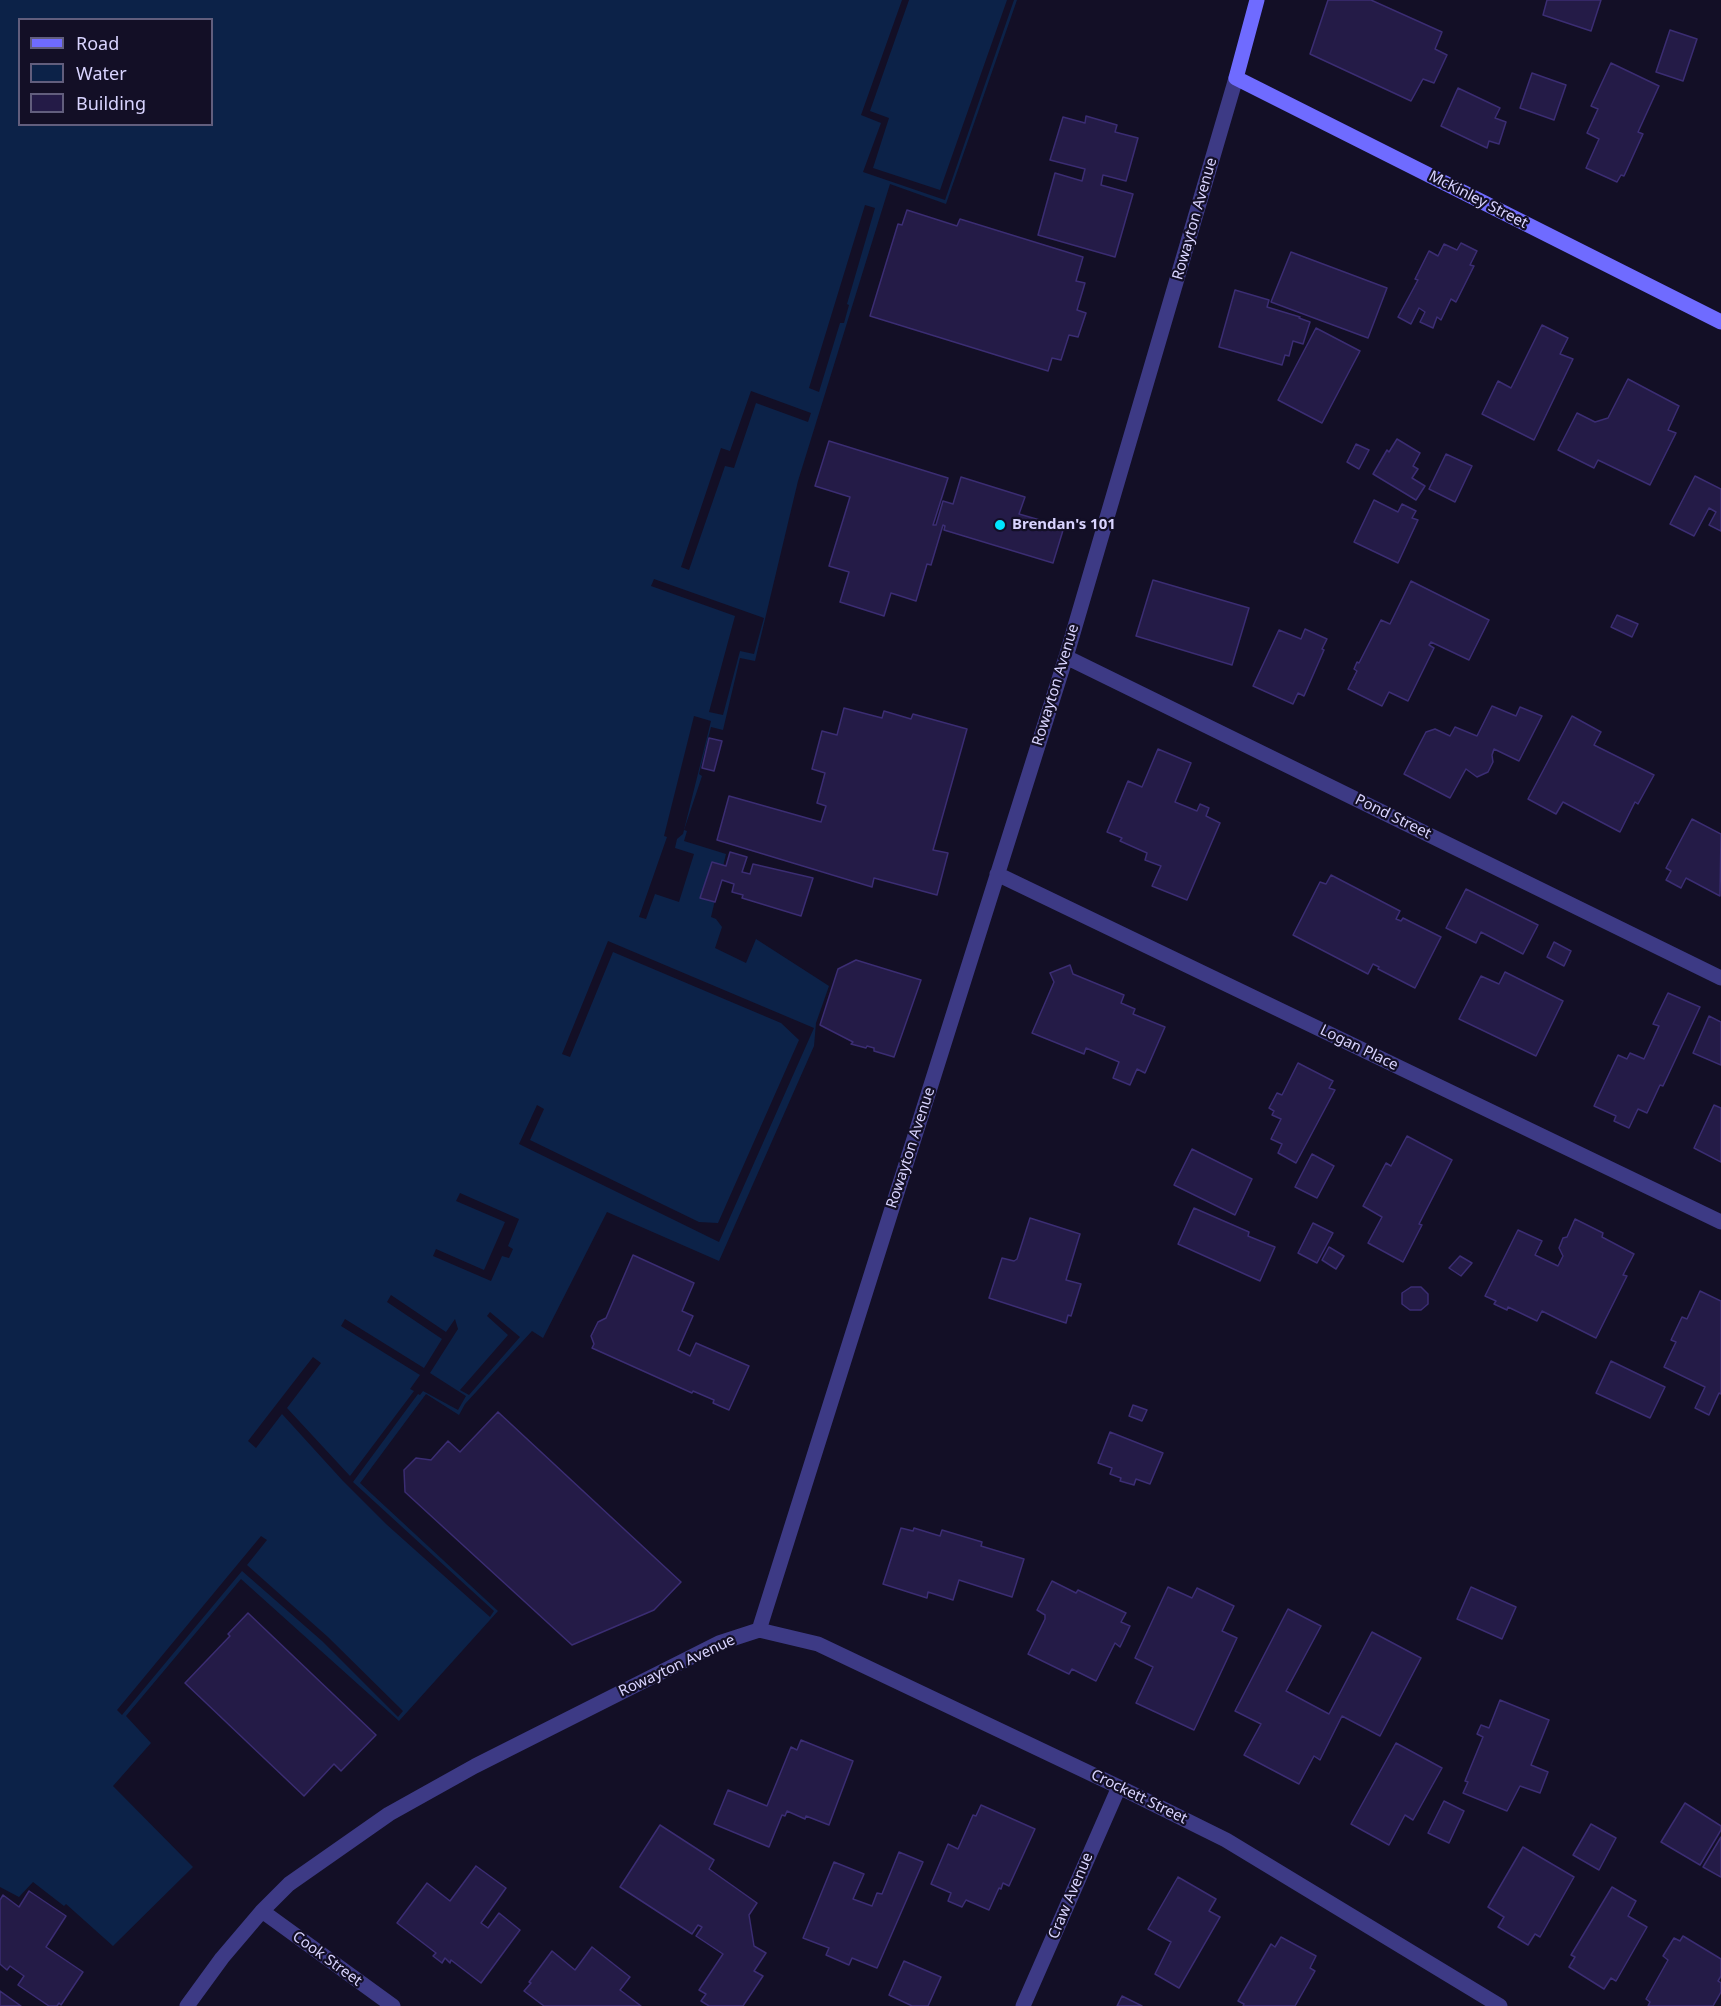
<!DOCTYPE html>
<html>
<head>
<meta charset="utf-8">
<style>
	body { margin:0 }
	#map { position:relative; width:1721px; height:2006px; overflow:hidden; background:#130f26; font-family:"Noto Sans",sans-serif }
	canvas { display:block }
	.legend { position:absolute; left:18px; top:18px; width:195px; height:108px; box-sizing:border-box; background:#130f26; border:2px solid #625e7d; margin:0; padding:8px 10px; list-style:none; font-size:18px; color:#d9d4ff }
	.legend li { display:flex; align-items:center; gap:12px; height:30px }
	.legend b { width:30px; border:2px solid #625e7d }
</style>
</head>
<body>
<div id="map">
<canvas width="1721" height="2006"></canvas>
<ul class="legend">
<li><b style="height:8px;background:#6f6bff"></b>Road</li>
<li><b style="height:16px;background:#0c2248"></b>Water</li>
<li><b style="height:16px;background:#241b47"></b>Building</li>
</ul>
</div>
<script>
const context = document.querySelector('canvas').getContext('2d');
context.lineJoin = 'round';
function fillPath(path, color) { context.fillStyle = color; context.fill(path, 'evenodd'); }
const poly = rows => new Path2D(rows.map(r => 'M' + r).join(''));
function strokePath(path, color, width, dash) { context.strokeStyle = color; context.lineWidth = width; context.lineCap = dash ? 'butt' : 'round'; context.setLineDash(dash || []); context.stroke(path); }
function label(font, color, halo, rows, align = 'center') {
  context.font = font + ' "Noto Sans",sans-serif'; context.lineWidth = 4.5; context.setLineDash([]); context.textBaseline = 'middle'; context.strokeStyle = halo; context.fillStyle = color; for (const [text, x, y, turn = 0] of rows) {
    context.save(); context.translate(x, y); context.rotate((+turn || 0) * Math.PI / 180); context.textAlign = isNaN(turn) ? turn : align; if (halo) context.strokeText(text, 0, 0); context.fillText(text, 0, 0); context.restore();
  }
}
const water = poly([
	[0,0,1017,0,946,204,890,184,798,481,755,661,740,658,723,730,711,727,699,774,702,776,684,830,687,831,684,841,726,854,711,917,716,919,722,927,715,948,746,963,756,939,829,986,816,1023,814,1046,719,1261,607,1212,543,1338,532,1331,465,1404,459,1415,426,1394,360,1483,498,1611,399,1721,241,1579,126,1716,151,1743,113,1786,193,1867,113,1946,66,1904,64,1906,33,1882,19,1897,0,1887],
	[20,20,212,20,212,124,20,124]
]);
const pier = poly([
	[902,0,909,0,870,111,889,118,873,168,940,190,1007,0,1014,0,945,200,863,172,881,123,861,115],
	[865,205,875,208,847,304,849,305,844,323,840,323,819,392,809,388],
	[751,391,811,413,808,422,756,403,734,468,725,466,689,570,681,567,721,448,730,451],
	[654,579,764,618,754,654,740,651,723,715,709,712,735,616,651,586],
	[694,716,711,721,683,834,677,839,675,848,694,854,679,902,655,894,646,919,639,917,667,837,664,836],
	[608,941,814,1028,719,1242,519,1144,537,1105,544,1109,530,1140,699,1222,718,1223,799,1040,781,1023,613,952,570,1057,562,1054],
	[460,1193,519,1219,508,1246,513,1249,509,1258,502,1256,491,1281,433,1256,436,1249,484,1270,505,1222,456,1201],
	[391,1295,446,1332,455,1319,458,1329,430,1373,466,1396,458,1410,423,1391,420,1395,418,1394,353,1482,494,1611,490,1617,386,1524,343,1481,282,1414,256,1448,248,1441,313,1357,321,1363,287,1408,350,1476,414,1391,410,1389,420,1375,341,1326,345,1319,424,1368,442,1339,387,1302],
	[490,1312,520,1337,469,1395,460,1390,508,1335,487,1316],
	[261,1536,267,1540,247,1565,328,1637,403,1711,398,1717,322,1641,242,1571,122,1715,117,1710]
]);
const building = poly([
	[1328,0,1371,0,1442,32,1435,49,1447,55,1434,83,1423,79,1411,101,1310,54,1328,0],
	[1547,0,1601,0,1591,31,1543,15,1547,0],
	[1670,30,1697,39,1683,81,1656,72,1670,30],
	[1611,63,1659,86,1638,132,1643,134,1624,176,1621,175,1617,182,1586,168,1599,139,1587,133,1598,109,1591,106,1611,63],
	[1532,73,1566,85,1554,120,1520,108,1532,73],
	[1458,88,1500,108,1495,118,1506,122,1499,144,1489,141,1487,148,1441,126,1458,88],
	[1086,116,1117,125,1115,132,1138,138,1126,181,1103,175,1101,185,1133,194,1115,257,1038,235,1055,173,1082,181,1085,169,1050,160,1063,117,1085,123,1086,116],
	[907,210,957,226,960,219,1083,257,1076,281,1085,283,1077,310,1086,313,1078,337,1069,335,1061,360,1052,358,1048,371,870,316,898,224,902,225,907,210],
	[1461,243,1477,251,1470,265,1474,266,1456,302,1451,299,1441,320,1437,317,1433,328,1420,322,1425,312,1419,308,1411,324,1398,317,1418,280,1415,279,1429,251,1438,256,1444,244,1457,250,1461,243],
	[1291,252,1387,288,1368,338,1271,302,1291,252],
	[1235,290,1269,300,1267,307,1300,317,1299,318,1310,322,1303,344,1293,341,1289,356,1285,355,1282,365,1219,347,1235,290],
	[1542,325,1568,338,1560,354,1573,359,1534,440,1482,414,1498,381,1511,388,1542,325],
	[1316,328,1360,351,1322,423,1278,400,1316,328],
	[1628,379,1679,406,1668,430,1676,433,1650,485,1598,460,1594,468,1558,450,1577,413,1595,422,1608,418,1628,379],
	[1397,439,1420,453,1413,466,1418,469,1412,478,1425,486,1416,500,1373,474,1387,450,1389,452,1397,439],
	[829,441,948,478,933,525,936,525,943,501,953,504,961,477,1025,497,1019,514,1064,527,1053,563,944,530,945,526,943,525,931,565,927,564,916,601,891,593,884,616,840,602,849,572,829,566,850,497,815,486,829,441],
	[1356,444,1369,450,1359,469,1347,462,1356,444],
	[1446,454,1472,466,1455,502,1429,489,1446,454],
	[1695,476,1721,489,1721,531,1709,525,1716,512,1709,508,1694,536,1670,524,1695,476],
	[1374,500,1398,512,1402,504,1416,511,1412,518,1418,520,1398,563,1354,542,1374,500],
	[1153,580,1249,608,1232,665,1136,636,1153,580],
	[1411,581,1489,620,1469,660,1431,642,1429,645,1434,648,1408,701,1389,692,1382,706,1348,689,1357,671,1354,669,1357,662,1359,663,1381,620,1390,624,1411,581],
	[1617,615,1638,624,1632,637,1611,627,1617,615],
	[1305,629,1327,639,1322,649,1324,650,1304,696,1298,693,1293,704,1253,686,1279,630,1301,639,1305,629],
	[1492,706,1516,716,1520,707,1542,716,1519,761,1494,749,1492,755,1493,762,1488,772,1477,777,1466,769,1450,798,1404,774,1426,732,1435,729,1450,736,1455,727,1477,736,1492,706],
	[844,708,882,718,884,711,911,719,913,714,967,729,933,850,948,853,937,895,874,878,872,887,717,840,729,796,821,822,826,806,817,803,825,773,812,769,822,731,837,735,844,708],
	[1572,716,1601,732,1594,745,1654,775,1638,804,1635,802,1620,832,1563,802,1556,814,1528,799,1572,716],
	[709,738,722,741,714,771,702,768,709,738],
	[1158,749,1191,763,1175,802,1197,811,1200,804,1209,808,1206,816,1220,823,1187,900,1152,886,1161,866,1145,860,1147,853,1120,841,1122,838,1107,832,1128,781,1142,787,1158,749],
	[1692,819,1721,834,1720,896,1686,878,1681,888,1666,880,1671,871,1666,868,1692,819],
	[730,852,747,857,742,872,750,874,753,864,813,878,801,916,742,898,743,895,732,892,734,884,722,880,715,902,700,898,712,862,726,866,730,852],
	[1331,875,1400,911,1396,919,1401,921,1403,918,1441,937,1415,988,1378,969,1379,967,1373,964,1368,974,1293,935,1320,882,1326,884,1331,875],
	[1466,889,1538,925,1523,954,1481,932,1476,943,1446,928,1466,889],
	[1554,942,1571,951,1564,966,1547,957,1554,942],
	[856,960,921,980,894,1057,874,1051,874,1048,867,1046,866,1048,851,1044,853,1042,820,1025,838,969,856,960],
	[1070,965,1073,974,1124,995,1121,1003,1135,1009,1133,1014,1165,1027,1145,1073,1137,1069,1130,1085,1113,1078,1119,1062,1086,1048,1084,1054,1032,1033,1054,982,1050,973,1070,965],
	[1505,972,1563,1001,1536,1056,1459,1019,1481,976,1499,984,1505,972],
	[1668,993,1700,1007,1663,1086,1660,1085,1647,1113,1638,1109,1629,1128,1614,1121,1616,1116,1594,1106,1618,1055,1627,1059,1630,1053,1644,1059,1659,1026,1653,1024,1668,993],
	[1709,1016,1721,1022,1721,1065,1693,1053,1709,1016],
	[1298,1063,1333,1081,1329,1088,1335,1090,1296,1163,1278,1153,1282,1144,1271,1139,1281,1119,1272,1115,1274,1111,1269,1108,1277,1093,1282,1095,1298,1063],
	[1714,1105,1721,1108,1721,1162,1694,1148,1714,1105],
	[1407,1136,1452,1160,1419,1224,1422,1225,1403,1262,1368,1243,1382,1217,1363,1206,1386,1163,1391,1166,1407,1136],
	[1192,1149,1252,1179,1235,1215,1174,1185,1192,1149],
	[1312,1154,1334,1166,1317,1198,1295,1187,1312,1154],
	[1194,1208,1249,1232,1248,1236,1275,1247,1260,1281,1178,1244,1194,1208],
	[1030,1218,1080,1234,1066,1280,1081,1284,1071,1316,1068,1315,1066,1323,989,1298,1002,1258,1014,1261,1017,1259,1030,1218],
	[1575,1219,1603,1233,1602,1237,1634,1254,1623,1275,1627,1276,1596,1338,1542,1311,1537,1321,1508,1307,1507,1310,1494,1304,1496,1301,1485,1296,1518,1230,1542,1241,1535,1255,1558,1266,1563,1256,1559,1248,1563,1238,1567,1237,1575,1219],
	[1313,1223,1333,1233,1317,1263,1298,1253,1313,1223],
	[1329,1247,1344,1256,1336,1269,1322,1260,1329,1247],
	[633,1255,694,1283,682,1311,693,1316,678,1350,690,1356,696,1343,749,1366,729,1410,713,1403,714,1400,693,1391,692,1393,592,1348,594,1344,591,1336,598,1322,606,1318,633,1255],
	[1460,1256,1472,1263,1461,1276,1449,1268,1460,1256],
	[1411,1287,1421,1287,1428,1294,1428,1304,1421,1310,1410,1310,1402,1304,1402,1293,1411,1287],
	[1700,1291,1721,1301,1721,1394,1719,1393,1709,1415,1695,1408,1705,1387,1664,1367,1676,1342,1671,1340,1682,1317,1687,1319,1700,1291],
	[1611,1361,1665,1387,1650,1418,1596,1393,1611,1361],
	[1133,1405,1147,1410,1142,1421,1129,1416,1133,1405],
	[498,1412,681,1582,654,1610,572,1645,405,1492,404,1470,416,1458,431,1460,448,1441,460,1452,498,1412],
	[1110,1432,1163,1453,1150,1484,1136,1479,1134,1485,1120,1481,1121,1478,1110,1474,1112,1468,1098,1463,1110,1432],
	[901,1528,913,1531,914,1528,940,1536,942,1530,982,1542,981,1546,1024,1559,1012,1597,959,1580,953,1600,928,1592,927,1598,883,1584,901,1528],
	[1052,1581,1076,1593,1078,1590,1126,1613,1121,1622,1130,1626,1120,1647,1115,1643,1096,1681,1072,1669,1069,1674,1028,1654,1045,1619,1045,1615,1037,1610,1052,1581],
	[1168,1587,1192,1598,1197,1588,1234,1606,1222,1631,1237,1638,1194,1730,1136,1703,1153,1667,1135,1658,1168,1587],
	[1471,1587,1516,1607,1502,1639,1457,1619,1471,1587],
	[1288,1609,1321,1626,1286,1691,1329,1714,1372,1632,1421,1658,1380,1736,1342,1716,1320,1760,1314,1756,1299,1784,1244,1755,1261,1724,1235,1711,1288,1609],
	[248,1613,376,1735,341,1771,334,1764,304,1796,185,1683,230,1636,228,1634,248,1613],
	[1500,1700,1549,1720,1531,1765,1548,1772,1540,1793,1520,1786,1507,1811,1463,1793,1468,1782,1465,1781,1483,1737,1477,1734,1481,1725,1489,1728,1500,1700],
	[801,1740,853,1761,829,1825,806,1816,805,1819,787,1811,785,1816,782,1815,769,1847,714,1824,728,1790,767,1806,791,1747,797,1750,801,1740],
	[1396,1743,1442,1768,1413,1820,1405,1815,1389,1845,1351,1824,1396,1743],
	[1444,1801,1464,1811,1449,1843,1428,1833,1444,1801],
	[1685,1803,1721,1826,1721,1830,1700,1865,1661,1842,1685,1803],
	[981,1805,1035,1829,1009,1886,1003,1883,1001,1889,999,1888,989,1910,966,1900,962,1907,948,1901,951,1893,931,1884,948,1844,958,1849,973,1815,976,1816,981,1805],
	[1591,1824,1616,1838,1599,1870,1573,1855,1591,1824],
	[660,1825,714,1860,709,1869,757,1903,749,1915,754,1946,766,1953,754,1971,763,1976,743,2006,709,2006,701,2001,706,1994,699,1990,723,1954,696,1936,702,1927,698,1925,692,1934,620,1887,660,1825],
	[1721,1837,1721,1877,1703,1867,1721,1837],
	[1523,1847,1574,1877,1540,1937,1535,1934,1528,1945,1498,1927,1504,1917,1488,1907,1523,1847],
	[899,1852,923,1862,877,1968,852,1958,849,1965,826,1955,829,1948,803,1938,834,1862,864,1874,853,1899,872,1906,877,1893,882,1894,899,1852],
	[476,1866,506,1888,481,1923,488,1928,499,1913,520,1930,481,1983,451,1960,450,1963,445,1958,442,1963,433,1956,436,1953,397,1923,427,1883,450,1901,476,1866],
	[1178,1877,1216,1899,1209,1911,1220,1917,1179,1988,1155,1974,1171,1942,1148,1929,1178,1877],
	[1612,1887,1636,1901,1628,1916,1647,1927,1616,1981,1611,1978,1604,1989,1569,1967,1575,1957,1571,1955,1612,1887],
	[29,1891,66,1916,46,1947,83,1972,61,2005,59,2003,57,2006,49,2006,18,1985,24,1976,10,1966,7,1970,0,1964,0,1900,3,1895,19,1907,29,1891],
	[1683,1936,1721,1959,1721,1976,1718,1981,1721,1983,1721,1992,1713,2006,1648,2006,1650,2002,1646,1999,1668,1960,1663,1956,1674,1938,1680,1941,1683,1936],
	[1281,1937,1316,1956,1310,1968,1315,1971,1295,2006,1243,2006,1244,2004,1238,2001,1271,1944,1275,1947,1281,1937],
	[592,1947,630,1977,620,1990,641,2006,544,2006,524,1991,531,1983,529,1982,552,1951,575,1970,592,1947],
	[904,1961,941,1977,928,2006,912,2006,889,1995,904,1961],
	[0,1991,21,2006,0,2006,0,1991],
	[1122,1996,1142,2006,1117,2006,1122,1996]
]);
const minor = poly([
	[1066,657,1721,978],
	[997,874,1721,1222],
	[759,1630,818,1644,1119,1787,1226,1840,1500,2006],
	[262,1911,393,2006],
	[187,2006,222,1958,262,1911,289,1884,389,1814,475,1766,719,1643,759,1630,1066,657,1236,78],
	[1023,2006,1119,1787]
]);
const secondary = poly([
	[1257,0,1236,78,1721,322]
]);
const markers = [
	[1000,525,6,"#00e5ff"]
];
const streetNames = [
	["McKinley Street",1478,200,27],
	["Rowayton Avenue",1195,219,-74],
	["Rowayton Avenue",1056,685,-73],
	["Pond Street",1393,817,26],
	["Logan Place",1359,1048,26],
	["Rowayton Avenue",911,1148,-72],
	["Rowayton Avenue",677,1666,-25],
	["Crockett Street",1139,1797,26],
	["Craw Avenue",1071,1896,-67],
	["Cook Street",327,1959,36]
];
const poiNames = [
	["Brendan's 101",1012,525]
];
fillPath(water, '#0c2248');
fillPath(pier, '#130f26');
fillPath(building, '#241b47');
strokePath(building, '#3b2d73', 1.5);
strokePath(minor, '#3d3a85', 15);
strokePath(secondary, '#6f6bff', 15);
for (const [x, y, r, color] of markers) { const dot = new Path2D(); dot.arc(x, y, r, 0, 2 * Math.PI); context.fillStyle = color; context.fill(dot); strokePath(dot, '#130f26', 2); }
label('15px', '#d9d4ff', '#130f26', streetNames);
label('bold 15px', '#d9d4ff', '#130f26', poiNames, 'left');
</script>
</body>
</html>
